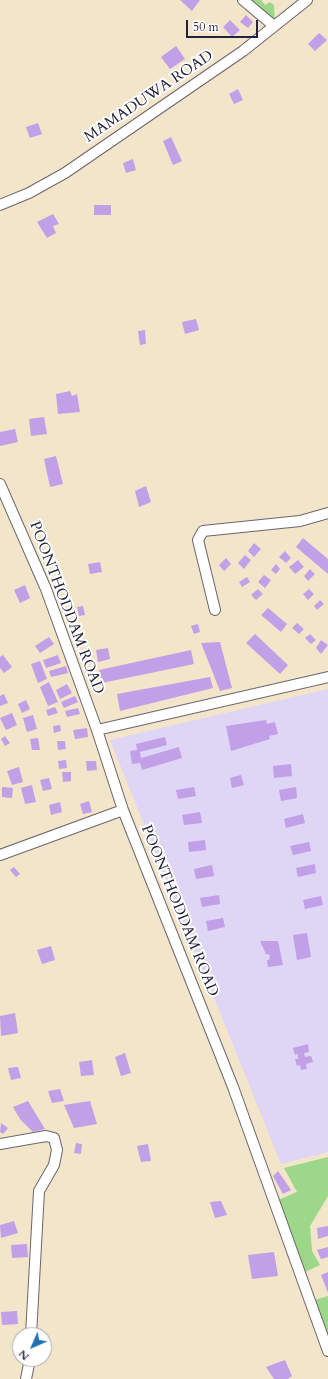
<!DOCTYPE html>
<html>
<head>
<meta charset="utf-8">
<style>
	body { margin:0 }
	#map { position:relative; width:328px; height:1379px; overflow:hidden; background:#f2e5ca; font-family:Cardo,serif }
	canvas { display:block }
	.north { position:absolute; left:12px; top:1327px; width:40px; height:40px; box-sizing:border-box; background:#fff; border:1px solid #a7a7b1; border-radius:50%; rotate:225deg; font-size:11px; font-weight:700; line-height:16px; text-align:center; color:#22223b }
	.north::after { content:''; display:block; margin:auto; width:14px; height:18px; background:#1f6fb2; clip-path:polygon(50% 0,100% 100%,50% 72%,0 100%) }
	.scale { position:absolute; left:186px; top:20px; width:72px; height:18px; box-sizing:border-box; border:2px solid #22223b; border-top:0; padding-left:5px; font-size:12px; line-height:14px; white-space:nowrap; color:#22223b; -webkit-text-stroke:3px #fff; paint-order:stroke }
</style>
</head>
<body>
<div id="map">
<canvas width="328" height="1379"></canvas>
<div class="north">N</div>
<div class="scale">50 m</div>
</div>
<script>
const context = document.querySelector('canvas').getContext('2d');
context.lineJoin = 'round';
function fillPath(path, color) { context.fillStyle = color; context.fill(path, 'evenodd'); }
const poly = rows => new Path2D(rows.map(r => 'M' + r).join(''));
function strokePath(path, color, width, dash) { context.strokeStyle = color; context.lineWidth = width; context.lineCap = dash ? 'butt' : 'round'; context.setLineDash(dash || []); context.stroke(path); }
function label(font, color, halo, rows, align = 'center') {
  context.font = font + ' Cardo,serif'; context.lineWidth = 4; context.setLineDash([]); context.textBaseline = 'middle'; context.strokeStyle = halo; context.fillStyle = color; for (const [text, x, y, turn = 0] of rows) {
    context.save(); context.translate(x, y); context.rotate((+turn || 0) * Math.PI / 180); context.textAlign = isNaN(turn) ? turn : align; if (halo) context.strokeText(text, 0, 0); context.fillText(text, 0, 0); context.restore();
  }
}
const built = poly([
	[328,689,328,1152,281,1164,110,740]
]);
const green = poly([
	[248,0,261,0,265,5,270,2,274,5,275,22],
	[328,1157,328,1196,310,1226,312,1251,320,1265,305,1272,278,1200,297,1192,284,1168],
	[328,1296,328,1338,314,1300]
]);
const building = poly([
	[180,0,200,0,192,11],
	[246,15,253,22,248,28,240,22],
	[230,20,240,30,232,37,223,27],
	[319,33,327,40,315,51,308,44],
	[176,46,185,59,170,69,161,57],
	[238,89,243,100,234,104,229,94],
	[38,123,42,134,30,138,26,127],
	[171,137,182,161,173,165,163,141],
	[133,159,136,170,126,173,123,163],
	[94,205,111,205,111,215,94,215],
	[53,214,59,224,53,226,56,233,47,238,37,222],
	[196,319,199,330,185,334,182,322],
	[145,330,146,344,140,345,138,331],
	[70,391,72,396,77,394,80,412,58,414,56,394],
	[44,417,47,434,31,436,29,419],
	[15,429,18,442,0,446,0,432],
	[56,456,63,484,50,487,44,459],
	[146,486,151,502,139,507,135,491],
	[303,538,328,559,328,574,296,547],
	[254,543,261,549,254,557,248,551],
	[285,551,291,558,286,563,279,557],
	[245,555,251,560,244,569,238,563],
	[226,558,231,564,224,571,219,565],
	[298,560,304,567,295,574,289,567],
	[100,562,102,572,90,574,88,564],
	[276,564,280,569,276,574,271,570],
	[310,569,315,574,308,581,304,576],
	[264,575,271,580,265,588,258,582],
	[247,577,250,582,242,587,239,582],
	[25,585,30,598,20,603,14,590],
	[258,589,263,594,256,600,251,595],
	[309,589,314,594,308,600,303,594],
	[320,600,324,604,317,610,314,606],
	[83,606,85,615,79,616,77,607],
	[268,608,287,624,281,632,261,615],
	[297,623,304,629,299,634,292,628],
	[198,624,200,632,194,634,191,626],
	[255,634,288,665,280,674,246,643],
	[310,634,316,640,311,644,305,638],
	[49,637,54,644,40,653,35,646],
	[321,640,328,645,321,654,316,648],
	[220,642,232,688,220,691,201,643],
	[108,648,110,659,98,662,96,650],
	[191,650,194,664,102,683,99,670],
	[3,655,12,667,4,673,0,668,0,657],
	[58,655,61,663,46,668,43,660],
	[40,661,47,679,38,683,31,664],
	[66,666,68,673,51,677,49,671],
	[210,677,213,688,120,711,117,694],
	[49,682,58,702,48,706,40,687],
	[67,684,72,693,60,699,56,690],
	[4,694,8,703,0,706,0,696],
	[75,696,78,702,64,708,61,702],
	[26,700,30,709,22,713,18,704],
	[55,707,58,713,48,716,46,710],
	[78,708,80,714,67,717,65,711],
	[12,713,17,725,6,730,0,718],
	[33,715,37,729,27,732,23,718],
	[266,720,267,724,275,722,278,734,269,736,270,739,231,751,226,726],
	[60,725,61,731,54,733,53,726],
	[87,728,88,737,75,739,73,730],
	[5,736,10,743,5,746,1,739],
	[165,737,167,745,140,752,141,758,179,747,182,758,142,770,140,763,132,764,130,751,137,750,136,744],
	[38,738,40,750,32,750,30,739],
	[57,741,65,741,66,749,58,750],
	[66,760,67,768,59,769,58,761],
	[86,761,96,761,97,770,87,771],
	[291,764,292,776,274,778,273,766],
	[19,767,23,782,12,785,7,771],
	[62,772,71,772,71,781,63,782],
	[241,775,244,785,232,788,230,778],
	[49,778,52,789,43,791,40,780],
	[32,785,36,802,25,804,21,788],
	[2,787,13,788,12,798,2,797],
	[194,787,196,796,178,799,176,790],
	[296,787,297,798,281,801,279,790],
	[89,801,92,812,83,814,80,804],
	[60,802,62,812,51,815,49,805],
	[200,812,202,823,184,825,182,815],
	[303,814,305,823,286,828,284,819],
	[205,840,206,850,189,852,188,842],
	[309,842,311,851,293,855,290,846],
	[315,864,316,873,298,877,296,868],
	[212,865,214,876,196,879,194,869],
	[14,867,20,874,16,877,10,870],
	[219,895,220,904,202,907,200,898],
	[321,896,323,905,305,909,303,900],
	[223,918,225,927,208,931,206,921],
	[307,933,311,957,297,960,293,935],
	[260,941,278,941,283,965,268,967,267,960,269,960,270,955,266,954],
	[51,946,55,960,42,964,37,950],
	[15,1013,18,1033,1,1036,0,1016],
	[308,1044,309,1052,304,1053,305,1057,311,1056,313,1062,306,1064,307,1069,301,1070,300,1065,297,1066,295,1059,298,1059,298,1054,295,1055,293,1048],
	[125,1053,131,1073,121,1076,115,1057],
	[92,1060,94,1075,81,1076,79,1062],
	[18,1067,21,1078,11,1080,8,1068],
	[60,1089,64,1101,52,1103,48,1091],
	[28,1101,45,1129,33,1132,20,1119,13,1107],
	[90,1101,97,1124,74,1128,64,1105],
	[1,1123,8,1128,3,1134,0,1132],
	[76,1143,82,1144,81,1154,74,1153],
	[148,1144,151,1161,141,1162,137,1146],
	[278,1171,291,1190,283,1194,273,1176],
	[221,1201,227,1215,215,1218,210,1202],
	[14,1221,18,1233,1,1238,0,1225],
	[328,1226,328,1236,318,1239,317,1228],
	[27,1244,28,1257,12,1258,11,1245],
	[328,1247,328,1257,321,1259,317,1250],
	[274,1252,278,1276,252,1279,248,1255],
	[328,1272,328,1293,321,1275],
	[17,1311,18,1324,2,1325,1,1312],
	[285,1360,292,1376,288,1379,274,1379,266,1367]
]);
const minor = poly([
	[243,0,274,26],
	[0,205,29,193,65,173,243,51,307,0],
	[0,484,46,589,97,730,123,810,233,1087,328,1351],
	[215,610,198,540,203,531,300,521,328,513],
	[97,730,328,677],
	[0,855,123,810],
	[0,1144,46,1136,54,1138,57,1150,54,1165,39,1191,31,1335],
	[26,1379,30,1359]
]);
const streetNames = [
	["MAMADUWA ROAD",149,97,-34],
	["POONTHODDAM ROAD",66,608,69],
	["POONTHODDAM ROAD",179,911,68]
];
fillPath(built, '#dfd5f5');
fillPath(green, '#9dd789');
fillPath(building, '#c1a0e7');
strokePath(minor, '#6b666d', 12);
strokePath(minor, '#fff', 10);
label('15px', '#22223b', '#fff', streetNames);
</script>
</body>
</html>
